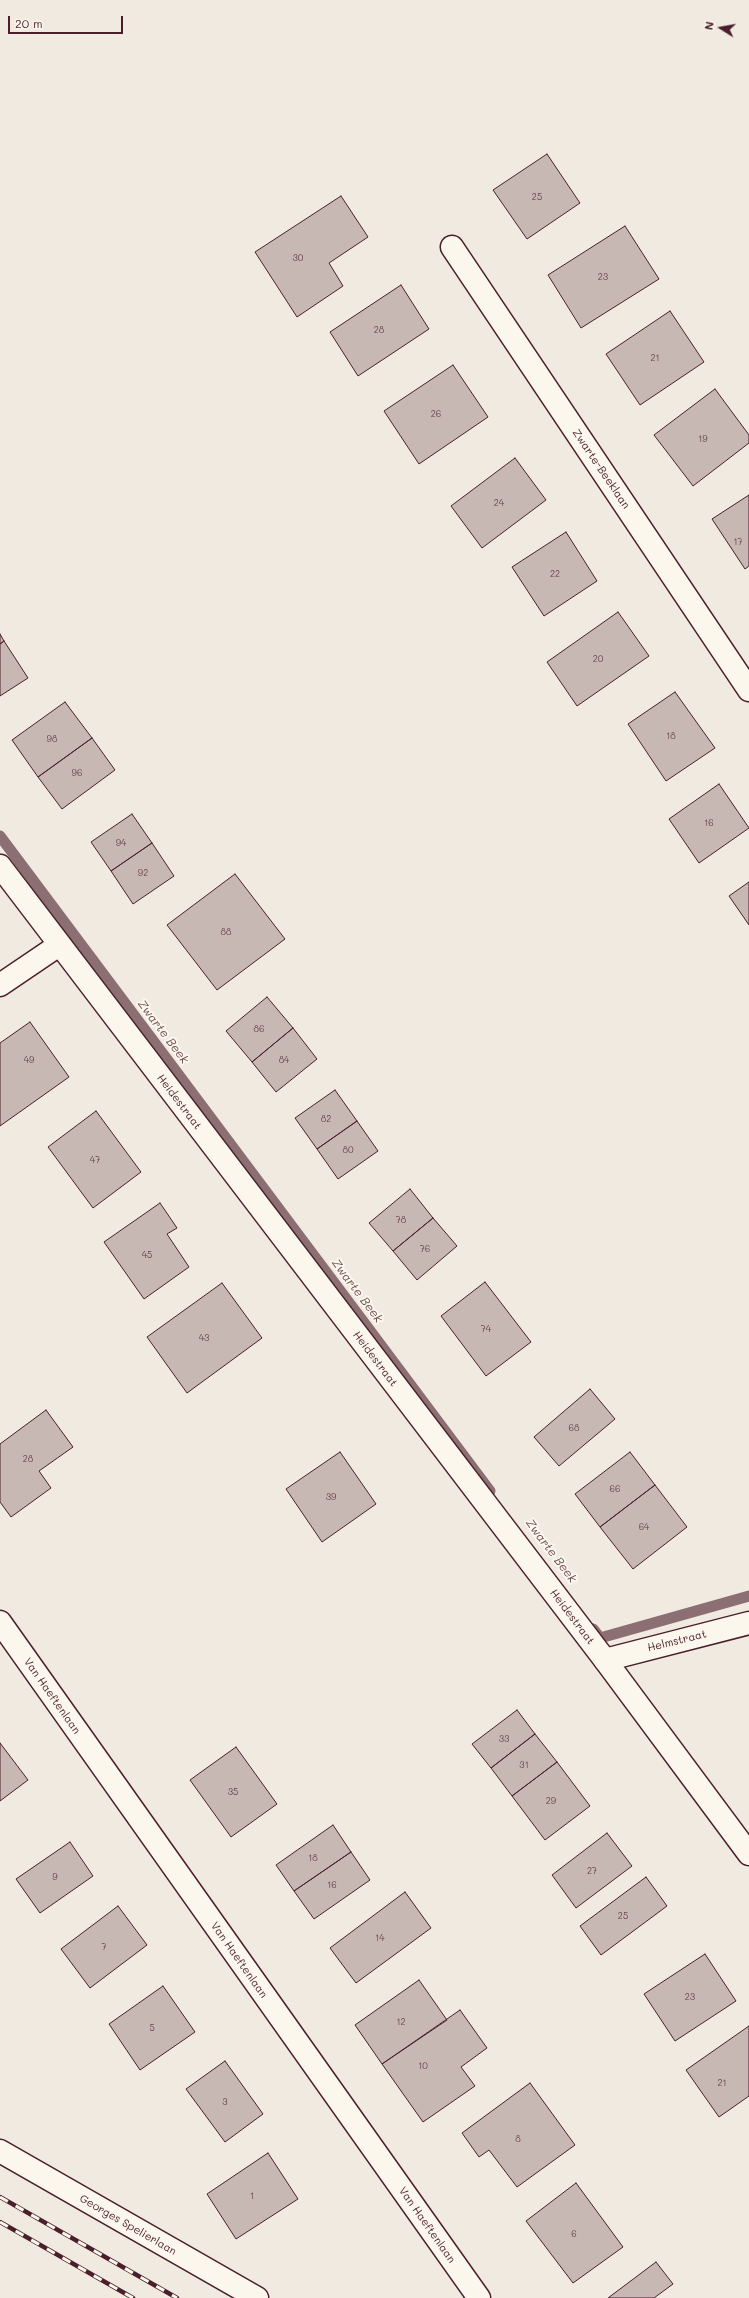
<!DOCTYPE html>
<html>
<head>
<meta charset="utf-8">
<style>
	body { margin:0 }
	#map { position:relative; width:749px; height:2298px; overflow:hidden; background:#f0eae0; font-family:Mali,sans-serif }
	canvas { display:block }
	.north { position:absolute; left:701px; top:8px; width:40px; height:40px; -webkit-text-stroke:3px #fbf7ec; paint-order:stroke; rotate:281deg; font-size:11px; font-weight:700; line-height:16px; text-align:center; color:#4a1f2b }
	.north::after { content:''; display:block; margin:auto; width:14px; height:18px; background:#4a1f2b; clip-path:polygon(50% 0,100% 100%,50% 72%,0 100%) }
	.scale { position:absolute; left:8px; top:16px; width:115px; height:18px; box-sizing:border-box; border:2px solid #4a1f2b; border-top:0; padding-left:5px; font-size:12px; line-height:14px; white-space:nowrap; color:#4a1f2b; -webkit-text-stroke:3px #fbf7ec; paint-order:stroke }
</style>
</head>
<body>
<div id="map">
<canvas width="749" height="2298"></canvas>
<div class="north">N</div>
<div class="scale">20 m</div>
</div>
<script>
const context = document.querySelector('canvas').getContext('2d');
context.lineJoin = 'round';
const poly = rows => new Path2D(rows.map(r => 'M' + r).join(''));
function strokePath(path, color, width, dash) { context.strokeStyle = color; context.lineWidth = width; context.lineCap = dash ? 'butt' : 'round'; context.setLineDash(dash || []); context.stroke(path); }
function fillPath(path, color) { context.fillStyle = color; context.fill(path, 'evenodd'); }
function label(font, color, halo, rows, align = 'center') {
  context.font = font + ' Mali,sans-serif'; context.lineWidth = 4; context.setLineDash([]); context.textBaseline = 'middle'; context.strokeStyle = halo; context.fillStyle = color; for (const [text, x, y, turn = 0] of rows) {
    context.save(); context.translate(x, y); context.rotate((+turn || 0) * Math.PI / 180); context.textAlign = isNaN(turn) ? turn : align; if (halo) context.strokeText(text, 0, 0); context.fillText(text, 0, 0); context.restore();
  }
}
const stream = poly([
	[0,836,490,1491],
	[593,1629,600,1638,749,1596]
]);
const building = poly([
	[547,154,580,203,527,239,493,190,547,154],
	[341,196,368,237,329,263,343,286,297,317,255,252,341,196],
	[625,226,659,279,581,328,548,275,625,226],
	[401,285,429,329,358,376,330,332,401,285],
	[670,311,704,362,640,405,606,354,670,311],
	[453,365,488,417,419,464,384,411,453,365],
	[715,389,749,435,749,443,693,486,654,435,715,389],
	[515,458,546,500,482,548,451,506,515,458],
	[749,495,749,566,745,569,712,519,749,495],
	[566,532,597,581,544,616,512,567,566,532],
	[618,612,649,656,577,706,547,662,618,612],
	[0,634,4,641,0,644,0,634],
	[4,641,28,678,0,696,0,644,4,641],
	[675,692,715,748,666,781,628,724,675,692],
	[65,702,92,738,38,777,12,740,65,702],
	[92,738,115,770,62,809,38,777,92,738],
	[719,784,749,828,699,863,669,819,719,784],
	[132,814,152,843,111,871,91,842,132,814],
	[152,843,174,876,133,904,111,871,152,843],
	[235,874,285,939,217,990,167,925,235,874],
	[749,882,749,925,729,896,749,882],
	[267,997,293,1028,252,1062,226,1031,267,997],
	[30,1022,69,1077,0,1126,0,1043,30,1022],
	[293,1028,317,1059,276,1092,252,1062,293,1028],
	[335,1090,357,1121,317,1149,295,1118,335,1090],
	[96,1111,141,1172,93,1208,48,1147,96,1111],
	[357,1121,378,1151,338,1179,317,1149,357,1121],
	[410,1189,433,1218,393,1251,369,1223,410,1189],
	[160,1203,177,1228,167,1234,189,1267,144,1299,104,1242,160,1203],
	[433,1218,457,1246,417,1280,393,1251,433,1218],
	[485,1282,531,1342,486,1376,441,1316,485,1282],
	[222,1283,262,1338,187,1393,147,1337,222,1283],
	[590,1389,615,1419,559,1466,534,1437,590,1389],
	[46,1410,73,1447,39,1471,51,1488,11,1517,0,1502,0,1444,46,1410],
	[340,1452,376,1504,322,1542,286,1489,340,1452],
	[630,1452,655,1485,600,1527,575,1494,630,1452],
	[655,1485,687,1527,633,1569,600,1527,655,1485],
	[517,1710,535,1734,491,1768,472,1744,517,1710],
	[535,1734,557,1762,512,1796,491,1768,535,1734],
	[0,1743,28,1780,0,1801,0,1743],
	[236,1747,277,1804,231,1837,190,1780,236,1747],
	[557,1762,590,1806,545,1840,512,1796,557,1762],
	[333,1825,351,1852,294,1891,276,1865,333,1825],
	[607,1833,632,1866,576,1908,552,1875,607,1833],
	[70,1842,93,1876,40,1913,16,1879,70,1842],
	[351,1852,370,1880,314,1919,294,1891,351,1852],
	[646,1877,667,1906,601,1955,580,1926,646,1877],
	[405,1892,431,1928,356,1983,330,1948,405,1892],
	[118,1906,147,1945,90,1988,61,1949,118,1906],
	[705,1954,736,2001,675,2041,644,1994,705,1954],
	[419,1980,447,2020,382,2064,355,2025,419,1980],
	[163,1986,195,2032,140,2070,109,2024,163,1986],
	[460,2010,487,2048,461,2067,475,2086,423,2122,382,2064,460,2010],
	[749,2026,749,2096,719,2117,686,2070,749,2026],
	[225,2061,263,2114,225,2142,186,2089,225,2061],
	[530,2083,575,2145,517,2187,489,2150,479,2157,462,2133,530,2083],
	[268,2153,298,2199,236,2239,207,2194,268,2153],
	[576,2183,623,2247,573,2283,526,2221,576,2183],
	[656,2262,673,2284,654,2298,608,2298,656,2262]
]);
const minor = poly([
	[452,247,749,690],
	[0,985,59,945],
	[0,1622,479,2298],
	[605,1660,749,1623],
	[0,2151,257,2298]
]);
const tertiary = poly([
	[0,866,605,1660,749,1854]
]);
const rail = poly([
	[0,2197,177,2298],
	[0,2222,133,2298]
]);
const numberNames = [
	["25",537,197],
	["30",298,258],
	["23",603,277],
	["28",379,330],
	["21",655,358],
	["26",436,414],
	["19",703,439],
	["24",499,503],
	["17",738,542],
	["22",555,574],
	["20",598,659],
	["18",671,736],
	["98",52,739],
	["96",77,773],
	["16",709,823],
	["94",121,843],
	["92",143,873],
	["88",226,932],
	["86",259,1029],
	["49",29,1060],
	["84",284,1060],
	["82",326,1119],
	["80",348,1150],
	["47",95,1160],
	["78",401,1220],
	["76",425,1249],
	["45",147,1255],
	["74",486,1329],
	["43",204,1338],
	["68",574,1428],
	["28",28,1459],
	["66",615,1489],
	["39",331,1497],
	["64",644,1527],
	["33",504,1739],
	["31",524,1765],
	["35",233,1792],
	["29",551,1801],
	["18",313,1858],
	["27",592,1871],
	["9",55,1877],
	["16",332,1885],
	["25",623,1916],
	["14",380,1938],
	["7",104,1947],
	["23",690,1997],
	["12",401,2022],
	["5",152,2028],
	["10",423,2066],
	["21",722,2083],
	["3",225,2102],
	["8",518,2139],
	["1",252,2196],
	["6",574,2234]
];
const streetNames = [
	["Zwarte-Beeklaan",601,469,56],
	["Heidestraat",179,1102,53],
	["Heidestraat",375,1359,53],
	["Heidestraat",572,1617,53],
	["Helmstraat",677,1641,-14],
	["Van Haeftenlaan",52,1696,55],
	["Van Haeftenlaan",239,1960,55],
	["Georges Spelierlaan",128,2225,30],
	["Van Haeftenlaan",427,2225,55]
];
const waterNames = [
	["Zwarte Beek",163,1032,53],
	["Zwarte Beek",357,1291,53],
	["Zwarte Beek",551,1551,53]
];
strokePath(stream, '#8c6f72', 11);
fillPath(building, '#c8b8b3');
strokePath(building, '#4a1f2b', 1);
strokePath(minor, '#4a1f2b', 25);
strokePath(tertiary, '#4a1f2b', 25);
strokePath(minor, '#fbf7ec', 22);
strokePath(tertiary, '#fbf7ec', 22);
strokePath(rail, '#4a1f2b', 4.5);
strokePath(rail, '#fbf7ec', 3, [9]);
label('9px', '#6a454d', null, numberNames);
label('11px', '#4a1f2b', '#fbf7ec', streetNames);
label('italic 12px', '#704e55', '#fbf7ec', waterNames);
</script>
</body>
</html>
